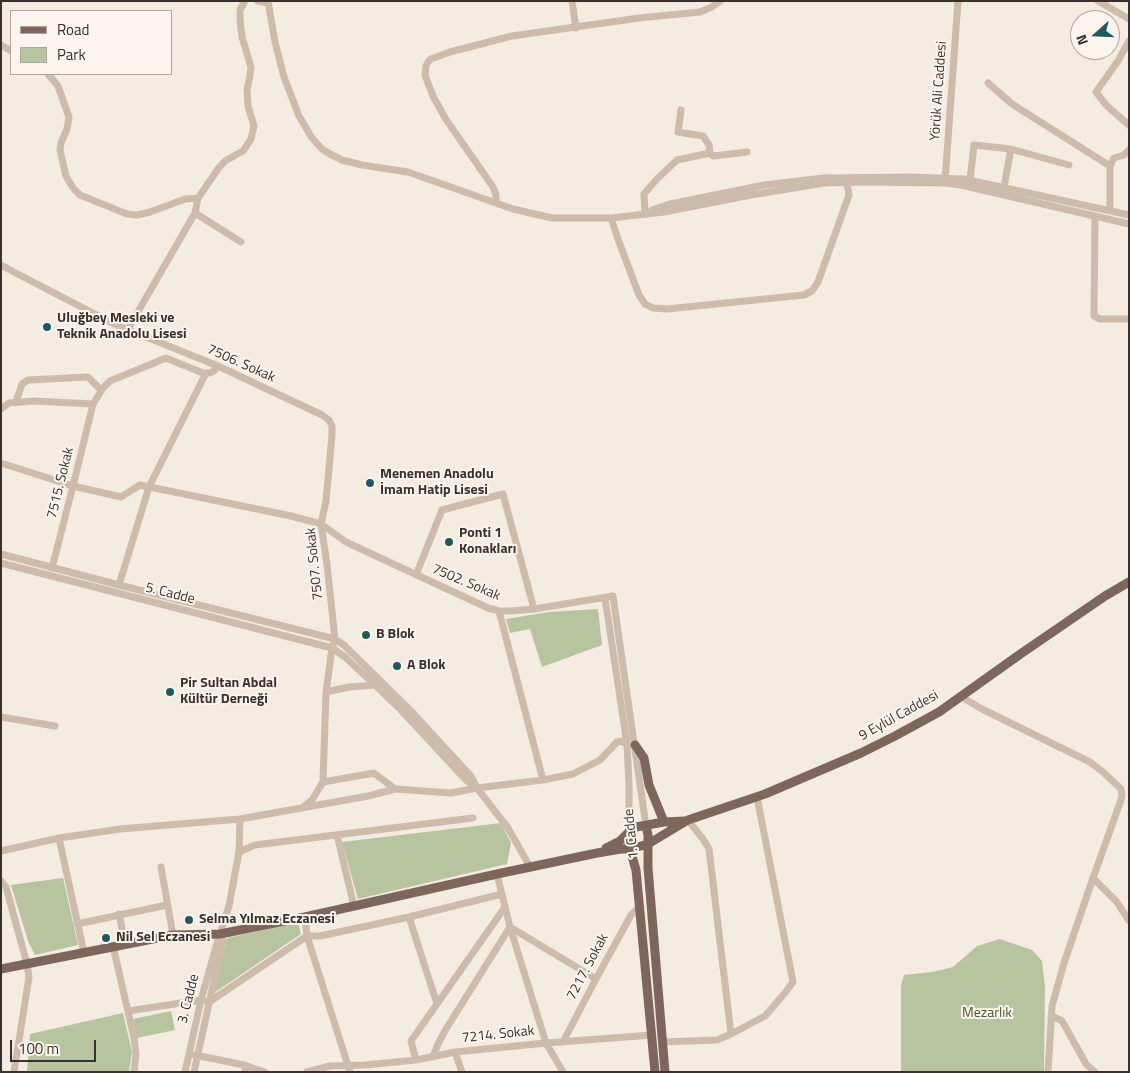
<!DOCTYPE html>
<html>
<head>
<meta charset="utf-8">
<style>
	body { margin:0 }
	#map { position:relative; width:1130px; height:1073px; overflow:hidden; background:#f4ebe1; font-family:"Titillium Web",sans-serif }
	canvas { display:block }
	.frame { position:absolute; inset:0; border:2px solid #3b302b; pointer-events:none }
	.legend { position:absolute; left:10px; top:10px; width:162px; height:65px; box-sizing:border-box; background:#fbf5ee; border:1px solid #aea6a0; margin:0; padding:6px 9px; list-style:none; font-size:15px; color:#3b302b }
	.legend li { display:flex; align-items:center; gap:10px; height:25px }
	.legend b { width:25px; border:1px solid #aea6a0 }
	.north { position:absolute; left:1070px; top:10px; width:50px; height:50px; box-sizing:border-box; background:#fbf5ee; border:1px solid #aea6a0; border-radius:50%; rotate:250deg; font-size:14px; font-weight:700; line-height:20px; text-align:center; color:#3b302b }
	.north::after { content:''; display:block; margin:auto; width:18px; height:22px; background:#1f5a5e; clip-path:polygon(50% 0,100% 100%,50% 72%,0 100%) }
	.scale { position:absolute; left:10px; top:1040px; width:86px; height:22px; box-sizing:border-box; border:2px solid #3b302b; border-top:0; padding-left:6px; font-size:15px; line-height:18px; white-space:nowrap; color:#3b302b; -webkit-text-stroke:4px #fbf5ee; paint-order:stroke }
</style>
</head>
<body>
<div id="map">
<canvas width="1130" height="1073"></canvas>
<div class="frame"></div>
<ul class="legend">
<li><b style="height:6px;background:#7d675c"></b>Road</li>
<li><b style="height:14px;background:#b8c4a0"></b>Park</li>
</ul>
<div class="north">N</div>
<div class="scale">100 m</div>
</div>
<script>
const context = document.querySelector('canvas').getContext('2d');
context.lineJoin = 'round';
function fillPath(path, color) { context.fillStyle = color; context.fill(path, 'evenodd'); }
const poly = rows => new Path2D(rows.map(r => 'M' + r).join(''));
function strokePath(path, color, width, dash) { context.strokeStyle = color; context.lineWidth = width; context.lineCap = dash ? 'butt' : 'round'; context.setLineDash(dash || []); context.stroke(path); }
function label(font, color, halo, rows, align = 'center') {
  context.font = font + ' "Titillium Web",sans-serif'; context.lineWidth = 4; context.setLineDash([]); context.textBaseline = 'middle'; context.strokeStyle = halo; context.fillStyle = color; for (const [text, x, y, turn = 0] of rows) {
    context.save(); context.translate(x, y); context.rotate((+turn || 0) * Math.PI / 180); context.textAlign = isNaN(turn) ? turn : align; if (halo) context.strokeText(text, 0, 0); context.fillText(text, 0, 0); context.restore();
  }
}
const green = poly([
	[598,609,602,645,542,667,530,629,510,633,506,619,549,612],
	[501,823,511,843,507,864,358,899,342,842],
	[63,878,78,945,35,955,28,941,11,885],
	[298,923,301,934,214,993,227,938],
	[1000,939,1032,950,1042,961,1045,987,1044,1072,901,1071,901,986,904,975,932,972,953,967,977,946],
	[171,1011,175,1030,137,1038,133,1019],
	[123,1013,132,1052,129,1072,27,1072,30,1034]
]);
const minor = poly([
	[258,1,268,3],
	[268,1,275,42,284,77,299,116,312,138,322,149,330,154,342,160,362,165,408,172,513,209,552,218,611,218,664,212,751,195,824,183,865,182,945,183,961,185,1129,224],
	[572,1,576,28],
	[1098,1,1129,19],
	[1129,41,1118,61,1096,92,1107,106,1129,125],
	[1,45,11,51],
	[48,74,58,86,69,117,67,129,61,143,60,150,66,176,73,188,80,195,127,214,137,215,150,212,185,199,198,198],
	[988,83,1012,104,1110,166],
	[710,153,713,156,747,152],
	[970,180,974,145,1011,149,1069,165],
	[945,181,958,1],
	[1004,187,1011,149],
	[496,203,496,195,493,187,445,118,433,96,425,75,426,66,428,62,431,59,450,52,512,36,639,18,700,12,712,7,720,1],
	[652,210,670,204,764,185,824,178,912,177,964,179,1129,215],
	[1110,211,1110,166,1114,158,1124,155,1129,150],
	[195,213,241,242],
	[645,213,644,194,657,179,677,160,710,153,709,145,703,136,678,132,681,110],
	[1095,216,1094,316,1100,319,1129,319],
	[611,218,619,242,639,295,645,304,653,308,667,309,804,295,812,291,818,282,849,195,847,183],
	[1,265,12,271,114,324,218,366,322,415,329,420,332,426,332,435,326,501,321,524,327,564,335,639,332,648,326,692,323,782,312,800,302,808],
	[128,329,195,213,198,198,218,169,225,161,243,151,251,139,254,126,248,106,247,89,250,76,251,67,242,37,240,20,240,10,245,1],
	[16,402,22,384,28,380,88,377,101,390],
	[1,409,9,403,34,401,93,404],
	[1,463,73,486,121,497,140,485,291,516,321,524,346,542,488,608,499,611,511,611,534,609,613,596,646,826],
	[1,554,119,585,335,639,344,645,412,712,471,776,477,788,508,828,530,867],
	[1,563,332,648,345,657,375,685,401,710,466,780,475,786],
	[52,568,73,486,93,404,103,388,110,381,166,358,203,373,209,373,214,371,218,366],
	[416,575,442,510,503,494,534,609],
	[119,585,149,487,206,373],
	[605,598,627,744,629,785,629,832],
	[499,611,543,780],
	[326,692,349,687,375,685],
	[960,696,982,709,1090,762,1103,772,1121,789,1122,795,1121,800,1093,878,1117,902,1129,921],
	[1,717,55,726],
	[323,782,374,773,395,789],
	[688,820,703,839,709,849,731,1034],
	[337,835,354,906],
	[59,838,84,953],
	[1,851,59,838,120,829,240,819,368,796,395,789,451,793,477,788,543,780,573,774,600,760,617,742,621,741,627,744],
	[239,852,255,845,473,818],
	[161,867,173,935],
	[497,874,510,927,546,1043,563,1072],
	[1,881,6,887,27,964,29,977,14,1072],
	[119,914,125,944],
	[305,917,307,936,350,1072],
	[409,917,437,1004],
	[77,924,167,905],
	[113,946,134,1038,136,1054,134,1072],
	[128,1011,201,1000,209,1002,307,936,320,936,409,917,502,894],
	[1051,1016,1061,1020,1065,1026,1086,1064,1095,1072],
	[563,1042,596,979,631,915,639,907],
	[662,1042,717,1040,731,1034,765,1016,785,993,793,982,757,797],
	[455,1052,462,1072],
	[195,1055,244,1065,246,1072],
	[433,1057,438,1044,446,1029,510,927,596,979],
	[416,1060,411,1041,505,907],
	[244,1065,265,1072],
	[185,1072,201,1000,217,943,229,906,239,852,240,819],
	[194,1072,223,940,220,934],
	[307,1072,330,1066,365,1065,416,1060,455,1052,546,1043,652,1035],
	[1048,1072,1052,1006,1064,963,1093,878]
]);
const major = poly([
	[635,745,644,758,649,785,664,822],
	[646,826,648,835,648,868,665,1072],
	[629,832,628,839,630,849,636,870,655,1072],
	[606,848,620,841,629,832,636,827,664,822,685,821],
	[1,969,173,935,220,934,305,917,497,874,597,853,621,849,630,849,648,844,688,820,765,794,861,753,895,736,939,712,1019,655,1105,596,1129,582]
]);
const markers = [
	[47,327,5,"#1f5a5e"],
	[370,483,5,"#1f5a5e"],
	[449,542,5,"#1f5a5e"],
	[366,635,5,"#1f5a5e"],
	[397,666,5,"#1f5a5e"],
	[170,692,5,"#1f5a5e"],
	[189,920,5,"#1f5a5e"],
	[106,938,5,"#1f5a5e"]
];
const streetNames = [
	["Yörük Ali Caddesi",939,91,-86],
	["7506. Sokak",241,364,24],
	["7515. Sokak",61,483,-76],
	["7507. Sokak",315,564,-96],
	["7502. Sokak",466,583,23],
	["5. Cadde",170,594,14],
	["9 Eylül Caddesi",899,716,-29],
	["1. Cadde",632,834,-96],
	["7217. Sokak",588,967,-62],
	["3. Cadde",189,999,-76],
	["7214. Sokak",498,1035,-6]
];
const poiNames = [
	["Uluğbey Mesleki ve",57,319],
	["Teknik Anadolu Lisesi",57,335],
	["Menemen Anadolu",380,475],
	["İmam Hatip Lisesi",380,491],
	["Ponti 1",459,534],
	["Konakları",459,550],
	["B Blok",376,635],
	["A Blok",407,666],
	["Pir Sultan Abdal",180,684],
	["Kültür Derneği",180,700],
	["Selma Yılmaz Eczanesi",199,920],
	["Nil Sel Eczanesi",116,938]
];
const parkNames = [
	["Mezarlık",987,1014]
];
fillPath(green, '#b8c4a0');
strokePath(minor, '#cdbbac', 7);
strokePath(major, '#7d675c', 9);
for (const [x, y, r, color] of markers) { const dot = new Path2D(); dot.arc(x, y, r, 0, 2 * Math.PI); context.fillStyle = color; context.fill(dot); strokePath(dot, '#fbf5ee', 2); }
label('14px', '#3b302b', '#fbf5ee', streetNames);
label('bold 14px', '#3b302b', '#fbf5ee', poiNames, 'left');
label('14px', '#4a5a2e', '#fbf5ee', parkNames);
</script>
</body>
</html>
